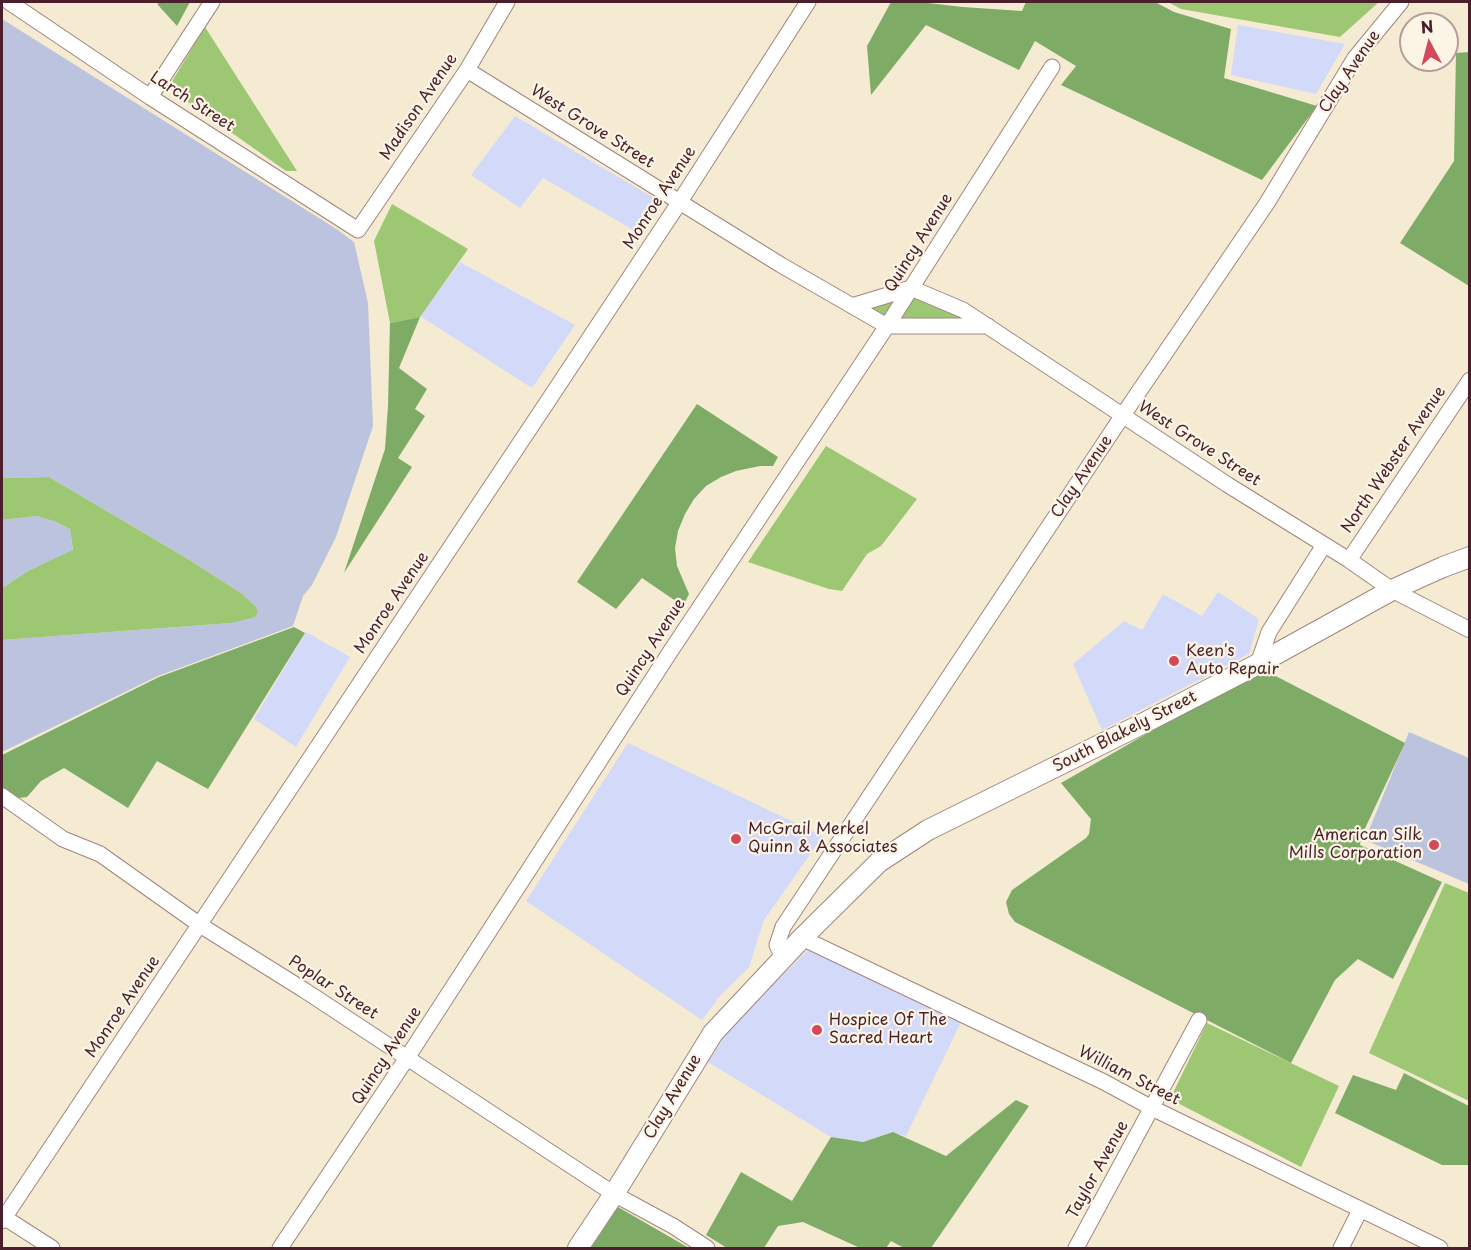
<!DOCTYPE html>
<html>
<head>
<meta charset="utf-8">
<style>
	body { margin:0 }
	#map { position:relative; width:1471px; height:1250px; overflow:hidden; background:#f5ebd2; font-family:"Playpen Sans",sans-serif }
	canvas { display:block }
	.frame { position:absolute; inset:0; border:3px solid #4a1f2b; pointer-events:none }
	.north { position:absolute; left:1399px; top:12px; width:60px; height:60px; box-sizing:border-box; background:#fcf5e5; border:2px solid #b59f9b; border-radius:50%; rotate:353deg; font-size:16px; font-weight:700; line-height:24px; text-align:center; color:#4a1f2b }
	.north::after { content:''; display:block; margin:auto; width:21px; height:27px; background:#d1495b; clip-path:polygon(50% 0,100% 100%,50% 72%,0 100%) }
</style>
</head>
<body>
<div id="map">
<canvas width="1471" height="1250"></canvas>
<div class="frame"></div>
<div class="north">N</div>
</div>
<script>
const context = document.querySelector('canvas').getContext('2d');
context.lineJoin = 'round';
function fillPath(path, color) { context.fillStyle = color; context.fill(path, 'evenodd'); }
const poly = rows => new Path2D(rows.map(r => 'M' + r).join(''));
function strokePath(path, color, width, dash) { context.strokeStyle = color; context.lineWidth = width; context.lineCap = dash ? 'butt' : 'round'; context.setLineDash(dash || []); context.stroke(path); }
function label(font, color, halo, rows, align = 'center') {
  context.font = font + ' "Playpen Sans",sans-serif'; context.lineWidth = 4.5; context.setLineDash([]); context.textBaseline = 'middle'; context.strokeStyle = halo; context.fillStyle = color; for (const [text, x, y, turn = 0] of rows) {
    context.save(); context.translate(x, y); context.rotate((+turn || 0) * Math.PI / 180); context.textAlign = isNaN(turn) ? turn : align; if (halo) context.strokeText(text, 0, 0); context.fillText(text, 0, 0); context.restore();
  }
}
const built = poly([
	[1238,25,1345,44,1316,94,1231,75],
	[515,116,659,201,637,232,543,178,520,208,471,175],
	[460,262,575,325,532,388,420,316],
	[1218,592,1259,619,1249,654,1102,730,1073,664,1124,621,1142,630,1163,594,1202,616],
	[306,632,350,657,296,747,254,719],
	[628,743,823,836,764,920,749,967,720,996,702,1020,526,901],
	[810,948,961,1022,906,1136,892,1132,863,1142,831,1137,708,1062,732,1025]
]);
const industrial = poly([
	[2,19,338,230,354,242,368,303,373,426,336,537,312,585,303,596,293,626,158,676,2,752,2,640,231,623,241,593,188,559,49,477,2,478],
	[37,516,56,522,70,529,73,551,28,571,2,588,2,520],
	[1409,732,1469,758,1469,884,1365,840]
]);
const green = poly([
	[1168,2,1379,2,1340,37,1181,9],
	[205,27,297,171,286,171,168,88],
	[392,204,468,249,420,317,390,323,374,241],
	[911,288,988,326,887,326,852,306],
	[826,446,917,499,881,546,867,554,842,591,829,589,748,562],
	[49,477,188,559,241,593,256,607,258,612,255,617,231,623,2,640,2,588,28,571,73,550,70,529,56,522,37,516,2,520,2,478],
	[1445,883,1469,893,1469,1101,1369,1053],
	[1207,1023,1339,1086,1301,1167,1170,1099]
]);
const forest = poly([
	[157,2,190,2,177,26,158,5],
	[891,2,919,2,963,7,1022,11,1026,2,1155,2,1174,12,1231,29,1224,78,1317,106,1262,180,1061,85,1076,66,1035,41,1019,70,926,25,871,95,867,46],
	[1469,52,1470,52,1469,286,1400,243,1454,161,1456,53],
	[420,317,399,368,427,389,415,409,425,416,398,458,412,467,344,573,385,449,388,406,390,323],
	[697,404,778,457,773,466,760,466,736,471,721,477,706,486,694,499,685,514,678,531,675,548,677,566,689,594,683,606,642,578,616,609,577,582],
	[294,627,305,633,208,789,157,761,128,808,64,768,41,781,27,797,2,800,2,755,159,677],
	[1264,670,1405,743,1361,837,1360,845,1442,882,1393,979,1358,959,1335,980,1291,1063,1015,922,1009,914,1006,902,1012,890,1086,838,1089,834,1091,819,1061,783,1162,725],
	[1404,1073,1469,1106,1469,1165,1442,1165,1335,1113,1353,1075,1396,1090],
	[1016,1100,1029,1106,931,1248,904,1248,891,1241,886,1248,860,1248,803,1222,778,1226,764,1248,727,1248,706,1235,741,1172,792,1201,831,1137,863,1142,893,1132,946,1156],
	[618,1207,689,1248,591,1248]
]);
const minor = poly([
	[9,2,150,97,358,230,467,70,507,2],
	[467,70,781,265,887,326,988,326],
	[150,97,212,2],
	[852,306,911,288,963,310,1228,485,1349,560,1392,590,1470,630],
	[1349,560,1470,380],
	[1258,664,1269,632,1324,545],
	[2,796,63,839,100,854,200,925,304,990,614,1194,673,1226,707,1248],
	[802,938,1104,1082,1152,1108,1440,1248],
	[783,958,777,945,783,927,1123,415,1267,203,1355,58,1401,2],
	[2,1216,52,1248],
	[2,1221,552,395,679,203,808,2],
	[280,1248,407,1058,670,652,887,326,1052,67],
	[1076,1248,1199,1020],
	[1341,1248,1360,1210]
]);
const major = poly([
	[578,1248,614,1194,713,1033,802,938,879,862,928,830,1142,724,1258,664,1392,590,1443,567,1470,557]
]);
const markers = [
	[1174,661,6,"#d1495b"],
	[736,839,6,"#d1495b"],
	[1434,845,6,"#d1495b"],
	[817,1030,6,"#d1495b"]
];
const streetNames = [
	["Clay Avenue",1350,72,-56],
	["Larch Street",192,102,33],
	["Madison Avenue",419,107,-56],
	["West Grove Street",592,127,32],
	["Monroe Avenue",660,198,-57],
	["Quincy Avenue",919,243,-58],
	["West Grove Street",1199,444,33],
	["North Webster Avenue",1394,460,-56],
	["Clay Avenue",1082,477,-56],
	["Monroe Avenue",392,603,-56],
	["Quincy Avenue",651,648,-57],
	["South Blakely Street",1125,732,-27],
	["Poplar Street",333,988,33],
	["Monroe Avenue",123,1007,-56],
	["Quincy Avenue",387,1056,-57],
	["William Street",1129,1076,27],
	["Clay Avenue",673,1097,-59],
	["Taylor Avenue",1098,1170,-61]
];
const poiNames = [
	["Keen's",1186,652],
	["Auto Repair",1186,670],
	["McGrail Merkel",748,830],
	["Quinn & Associates",748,848],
	["American Silk",1422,836,"right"],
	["Mills Corporation",1422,854,"right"],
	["Hospice Of The",829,1021],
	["Sacred Heart",829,1039]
];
fillPath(built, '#d3d9f9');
fillPath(industrial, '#bcc3de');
fillPath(green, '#9ec774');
fillPath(forest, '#7eac66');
strokePath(minor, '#a0857e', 17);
strokePath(major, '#a0857e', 22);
strokePath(minor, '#fff', 15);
strokePath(major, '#fff', 20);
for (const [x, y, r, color] of markers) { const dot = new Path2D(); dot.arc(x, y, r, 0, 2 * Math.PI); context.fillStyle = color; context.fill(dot); strokePath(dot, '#fcf5e5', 2); }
label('16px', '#4a1f2b', '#fcf5e5', streetNames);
label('16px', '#4a1f2b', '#fcf5e5', poiNames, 'left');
</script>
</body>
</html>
